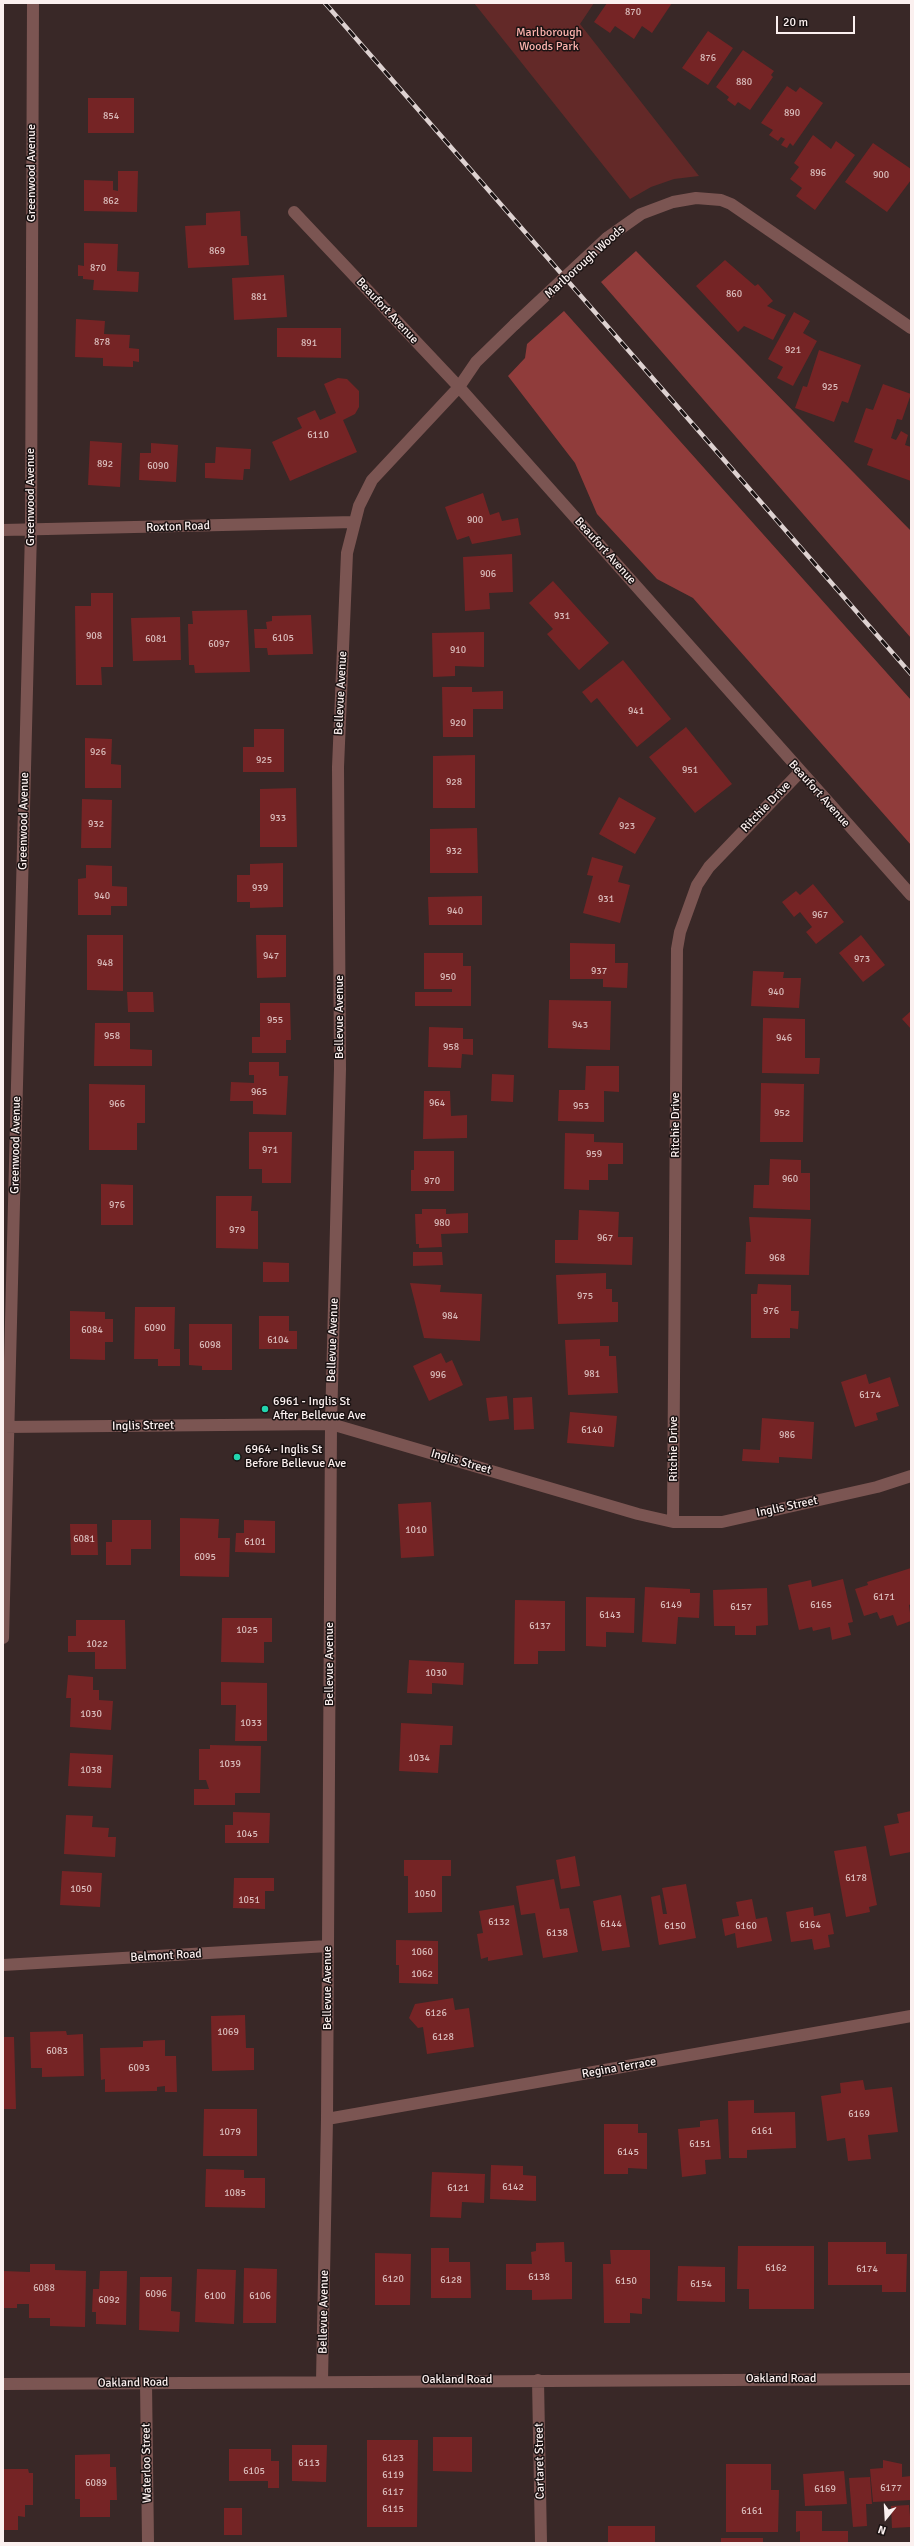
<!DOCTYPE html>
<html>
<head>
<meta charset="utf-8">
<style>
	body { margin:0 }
	#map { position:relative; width:914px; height:2546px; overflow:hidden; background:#392827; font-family:Signika,sans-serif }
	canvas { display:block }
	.frame { position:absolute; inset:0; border:4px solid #fbf0ef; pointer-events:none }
	.north { position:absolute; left:866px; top:2498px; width:40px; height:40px; -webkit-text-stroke:3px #1b1313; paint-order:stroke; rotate:198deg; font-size:11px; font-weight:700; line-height:16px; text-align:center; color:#fbf0ef }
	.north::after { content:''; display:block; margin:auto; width:14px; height:18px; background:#fbf0ef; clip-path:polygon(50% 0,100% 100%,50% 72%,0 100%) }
	.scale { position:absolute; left:776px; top:16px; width:79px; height:18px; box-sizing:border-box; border:2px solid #fbf0ef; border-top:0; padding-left:5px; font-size:12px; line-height:14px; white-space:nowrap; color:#fbf0ef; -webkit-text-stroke:3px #1b1313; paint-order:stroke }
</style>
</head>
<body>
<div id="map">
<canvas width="914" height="2546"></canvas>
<div class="frame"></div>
<div class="north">N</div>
<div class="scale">20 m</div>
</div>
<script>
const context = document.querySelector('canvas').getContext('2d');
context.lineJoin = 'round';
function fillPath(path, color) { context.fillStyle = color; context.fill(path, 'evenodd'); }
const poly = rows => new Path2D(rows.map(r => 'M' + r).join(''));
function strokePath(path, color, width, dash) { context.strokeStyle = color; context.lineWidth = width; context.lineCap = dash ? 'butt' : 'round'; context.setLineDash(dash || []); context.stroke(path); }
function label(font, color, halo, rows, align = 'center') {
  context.font = font + ' Signika,sans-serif'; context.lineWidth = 3; context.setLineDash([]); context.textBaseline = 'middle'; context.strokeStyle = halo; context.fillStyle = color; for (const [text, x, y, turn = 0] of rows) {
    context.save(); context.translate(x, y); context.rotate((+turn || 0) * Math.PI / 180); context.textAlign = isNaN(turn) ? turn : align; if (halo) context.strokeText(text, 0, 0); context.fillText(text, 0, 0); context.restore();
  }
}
const green = poly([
	[474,3,594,3,580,24,699,176,674,179,651,187,630,199]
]);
const forest = poly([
	[636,251,911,531,911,638,601,282],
	[564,311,911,700,911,845,693,598,657,579,597,514,575,463,508,376,525,358,527,344]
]);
const building = poly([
	[607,3,672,3,652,33,642,26,634,39,615,26,610,33,594,22],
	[708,31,733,48,708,85,682,68],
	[743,50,774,71,771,75,773,77,750,110,738,102,735,106,727,100,729,97,716,87],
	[787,86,796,92,800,87,823,103,793,146,790,143,787,148,781,145,785,139,781,137,778,141,769,135,773,130,761,123],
	[88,98,134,98,134,133,88,133],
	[813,135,831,149,836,141,855,155,815,210,796,196,802,188,790,179,799,167,794,163],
	[873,143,911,169,911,180,887,212,845,182],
	[118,171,138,171,137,212,84,211,84,180,113,181,113,190,118,191],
	[240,211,241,236,247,236,249,265,188,268,185,226,206,225,206,213],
	[84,243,118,244,117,271,139,272,138,292,93,290,94,280,83,279,83,276,78,276,78,265,84,266],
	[725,260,755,286,758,284,773,301,767,306,786,315,773,340,744,326,738,332,696,286],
	[284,275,287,317,234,320,232,278],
	[794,312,810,321,803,333,817,341,793,386,777,378,783,367,768,359],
	[76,319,105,321,104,334,130,335,129,348,139,349,139,362,133,361,133,367,103,366,103,358,75,357],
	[277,328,341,328,341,358,277,357],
	[819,350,861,365,848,403,842,401,834,422,795,408,803,386,807,387],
	[338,378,347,379,359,391,359,407,355,414,343,420,357,452,290,481,272,442,302,428,297,418,315,410,320,420,336,413,324,384],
	[883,384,911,394,902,420,897,419,891,438,896,440,901,431,908,435,905,445,911,447,911,481,867,465,873,449,854,442,866,408,873,410],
	[90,441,122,443,120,487,88,485],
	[151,443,178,445,176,482,139,480,140,453,151,453],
	[216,447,251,449,250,469,244,469,243,480,205,478,205,463,215,463],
	[483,493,490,515,499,512,502,521,518,518,521,535,472,544,469,536,457,540,445,507],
	[512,554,513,592,489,593,490,609,465,611,463,557],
	[553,581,609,643,579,670,547,634,553,629,529,603],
	[91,593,113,593,113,667,101,667,102,685,76,685,75,606,91,606],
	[247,610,250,672,195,673,194,665,189,665,188,624,193,624,192,611],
	[311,615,313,654,268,655,267,648,255,648,254,629,267,629,266,622,272,621,272,616],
	[180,617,181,660,133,661,131,618],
	[484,632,484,667,455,666,455,676,433,677,432,633],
	[623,660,671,719,637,747,597,698,591,703,582,692],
	[442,687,472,687,472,692,503,691,503,709,473,709,473,737,443,737],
	[686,727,732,784,695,813,649,757],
	[254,729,284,729,284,772,243,772,243,747,254,747],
	[85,738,112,739,111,764,121,765,121,788,85,788],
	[475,755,475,808,433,808,433,756],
	[296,788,297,847,260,847,260,789],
	[619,797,656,818,635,854,599,834],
	[82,799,112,800,111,848,81,848],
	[477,828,478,873,430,873,430,829],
	[592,857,623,866,618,882,630,885,620,923,583,913,593,876,587,875],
	[283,863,283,907,250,908,250,902,237,902,237,875,250,875,250,864],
	[86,865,112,866,112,886,127,887,127,906,111,906,111,915,78,915,78,879,86,878],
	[813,884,844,922,816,944,806,932,812,927,800,912,794,917,782,902,796,891,800,895],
	[482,896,482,925,429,925,428,897],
	[87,935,123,935,123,991,87,990],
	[256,935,286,935,286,977,257,978],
	[861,935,885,965,863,982,839,953],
	[570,943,615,944,615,963,628,963,627,988,603,987,603,979,570,979],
	[424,953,463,953,463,966,471,966,471,1006,415,1006,415,992,452,992,452,989,424,989],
	[753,971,784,972,783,978,801,978,799,1008,751,1006],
	[127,992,153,992,154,1012,128,1012],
	[549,1000,611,1001,610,1050,548,1048],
	[260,1003,290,1003,291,1040,286,1040,286,1053,252,1053,252,1037,260,1037],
	[911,1011,911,1029,902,1019],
	[763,1018,805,1019,805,1058,820,1058,819,1074,762,1073],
	[95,1023,130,1023,130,1049,152,1050,152,1066,94,1066],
	[429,1027,463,1028,463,1039,473,1039,473,1055,462,1054,461,1068,428,1067],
	[249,1062,279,1062,279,1076,288,1076,286,1115,253,1114,253,1101,230,1101,231,1082,254,1083,254,1075,249,1075],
	[586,1066,619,1066,619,1092,604,1091,604,1122,558,1121,559,1090,585,1090],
	[492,1074,514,1075,513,1102,491,1101],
	[761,1083,804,1084,803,1142,760,1142],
	[89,1084,145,1085,145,1123,137,1123,137,1150,89,1150],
	[424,1091,450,1091,451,1116,467,1115,467,1138,423,1139],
	[249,1132,292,1132,291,1183,262,1183,262,1169,249,1169],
	[565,1133,594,1134,594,1142,623,1143,623,1164,608,1164,608,1180,589,1180,589,1190,564,1189],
	[414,1151,454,1151,454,1191,411,1191,411,1170,414,1170],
	[770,1159,801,1160,801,1173,810,1173,810,1210,753,1208,754,1185,769,1185],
	[101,1184,133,1185,133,1225,101,1225],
	[216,1196,252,1196,251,1211,258,1211,258,1249,216,1248],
	[422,1209,446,1209,446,1214,468,1213,468,1233,441,1234,442,1247,419,1248,419,1244,416,1244,415,1214,422,1214],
	[579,1210,619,1212,618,1237,633,1237,632,1265,555,1263,555,1240,578,1240],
	[749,1217,811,1219,809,1275,745,1274,746,1242,751,1242],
	[413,1252,442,1252,443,1265,413,1266],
	[263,1262,289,1263,289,1282,263,1282],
	[606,1273,606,1289,612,1289,612,1302,618,1302,618,1322,558,1324,556,1275],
	[410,1283,441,1285,440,1292,482,1294,480,1341,424,1338],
	[758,1284,791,1285,791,1311,799,1311,798,1329,790,1328,790,1338,751,1338,751,1294,757,1294],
	[135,1307,175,1307,174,1349,180,1349,180,1366,158,1366,158,1359,134,1359],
	[70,1311,105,1312,105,1319,113,1319,113,1342,105,1342,105,1360,70,1359],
	[259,1316,289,1316,289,1331,297,1331,297,1349,259,1349],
	[189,1324,232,1324,232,1370,202,1370,202,1366,189,1365],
	[600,1339,600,1346,609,1346,609,1356,616,1356,618,1393,568,1395,565,1340],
	[441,1353,446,1363,452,1360,463,1385,429,1401,413,1366],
	[866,1374,869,1384,890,1377,899,1406,876,1413,878,1420,855,1427,841,1382],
	[507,1396,509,1419,489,1421,486,1398],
	[532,1397,534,1429,514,1430,513,1398],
	[570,1412,617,1416,614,1447,567,1443],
	[762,1418,814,1422,812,1459,779,1457,779,1463,742,1461,743,1449,760,1450],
	[431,1502,434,1556,401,1558,398,1504],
	[180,1518,219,1519,218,1538,230,1538,229,1577,180,1576],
	[112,1520,151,1520,151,1549,131,1549,131,1565,106,1565,106,1542,112,1542],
	[244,1520,275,1521,275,1553,235,1552,236,1533,244,1533],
	[70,1524,97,1524,98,1555,71,1555],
	[911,1568,911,1604,909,1605,911,1621,897,1626,893,1615,880,1619,877,1612,864,1616,855,1589,868,1585,867,1582],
	[843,1579,853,1622,848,1623,851,1635,832,1640,830,1627,813,1631,812,1627,799,1630,788,1585,811,1580,812,1587],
	[645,1587,690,1589,690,1593,700,1593,699,1618,678,1617,676,1644,642,1642],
	[767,1588,768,1625,756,1626,756,1635,735,1635,735,1626,714,1626,713,1590],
	[586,1597,635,1598,634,1633,606,1632,606,1647,586,1646],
	[515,1600,565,1601,565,1651,538,1651,538,1664,514,1664],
	[222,1618,272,1618,272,1642,264,1642,264,1663,221,1662],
	[76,1620,125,1620,126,1669,95,1669,95,1652,68,1652,68,1636,76,1636],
	[409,1660,464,1663,463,1685,432,1683,432,1694,407,1693],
	[68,1675,93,1677,93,1690,99,1690,99,1700,113,1701,111,1730,70,1727,71,1698,66,1698],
	[221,1682,267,1683,267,1741,235,1741,236,1705,221,1705],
	[401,1723,453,1726,452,1745,440,1745,438,1773,399,1771],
	[210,1745,261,1746,260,1793,235,1793,235,1805,194,1805,194,1789,209,1789,206,1780,199,1780,199,1749,210,1749],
	[70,1753,113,1755,111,1788,68,1786],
	[911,1811,911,1852,890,1856,884,1826,899,1823,897,1814],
	[233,1812,270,1813,269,1843,225,1843,225,1825,233,1825],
	[66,1815,93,1816,92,1827,109,1828,108,1837,116,1837,115,1857,64,1854],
	[866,1846,877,1905,869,1907,870,1912,846,1917,834,1851],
	[575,1856,580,1886,561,1889,556,1860],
	[404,1860,451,1860,451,1876,442,1876,442,1912,408,1913,408,1876,404,1876],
	[62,1871,102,1873,100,1907,60,1905],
	[234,1878,274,1878,274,1891,265,1891,265,1909,233,1908],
	[554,1879,560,1909,569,1908,578,1952,543,1958,535,1913,521,1915,516,1886],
	[686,1884,696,1938,659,1945,651,1897,660,1895,663,1914,667,1914,662,1888],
	[621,1895,630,1947,602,1951,593,1901],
	[752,1899,756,1919,767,1917,772,1941,737,1948,735,1933,725,1936,722,1919,739,1916,736,1902],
	[514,1905,523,1955,488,1961,488,1957,481,1959,477,1934,483,1933,479,1911],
	[813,1907,814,1916,830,1913,834,1934,828,1935,830,1947,814,1950,812,1939,791,1942,786,1912],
	[396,1940,438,1941,438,1984,399,1983,399,1965,396,1965],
	[453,1998,455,2010,469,2008,474,2047,427,2054,423,2027,418,2028,409,2018,415,2004],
	[245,2015,246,2048,254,2048,254,2070,212,2071,211,2016],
	[66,2031,67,2035,83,2034,84,2076,42,2077,42,2068,31,2068,30,2032],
	[3,2037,14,2037,16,2109,3,2109],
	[165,2040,165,2056,176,2056,177,2092,165,2092,165,2086,157,2087,157,2091,105,2092,105,2079,101,2080,100,2048,143,2047,143,2041],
	[863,2080,865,2090,892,2087,898,2132,868,2135,871,2159,848,2161,845,2138,827,2141,821,2096,841,2093,840,2083],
	[754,2100,754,2113,795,2112,796,2148,747,2150,747,2158,729,2158,728,2101],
	[204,2109,257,2109,257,2156,203,2156],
	[718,2119,721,2159,705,2160,706,2174,682,2177,678,2129,700,2127,700,2121],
	[604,2124,638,2124,638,2133,647,2133,647,2169,628,2168,628,2174,604,2174],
	[491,2165,523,2166,523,2175,536,2176,536,2201,490,2199],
	[206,2169,244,2170,244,2178,265,2178,265,2208,205,2207],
	[432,2172,485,2174,484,2203,462,2202,461,2218,430,2217],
	[564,2242,565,2262,572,2262,572,2299,532,2300,532,2290,506,2290,506,2264,532,2264,531,2252,536,2251,536,2243],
	[828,2242,886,2242,886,2254,907,2254,906,2292,882,2292,882,2285,828,2285],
	[738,2246,814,2246,814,2309,749,2309,749,2289,737,2289],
	[431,2248,449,2248,449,2262,470,2262,471,2298,431,2298],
	[610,2250,650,2250,650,2299,642,2298,642,2314,630,2313,630,2323,604,2323,603,2264,611,2264],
	[375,2253,411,2254,410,2305,375,2305],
	[30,2264,55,2264,55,2270,86,2271,85,2327,50,2326,50,2318,29,2318,29,2304,17,2304,17,2308,3,2308,3,2271,30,2272],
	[678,2266,725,2267,725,2302,677,2301],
	[244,2268,277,2269,276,2323,243,2323],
	[197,2269,236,2270,234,2324,195,2322],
	[100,2271,127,2271,126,2325,96,2324,96,2312,92,2312,93,2289,99,2289],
	[140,2277,172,2277,171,2311,180,2312,179,2332,139,2330],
	[433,2437,472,2437,472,2472,433,2471],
	[367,2440,418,2440,417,2527,367,2527],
	[292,2445,327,2445,326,2482,292,2481],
	[229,2449,271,2449,271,2461,279,2461,279,2488,268,2488,268,2481,229,2481],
	[110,2454,110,2467,116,2467,117,2500,110,2500,110,2517,80,2517,80,2499,75,2499,75,2455],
	[883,2460,902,2464,902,2477,911,2476,911,2500,873,2502,870,2469,883,2468],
	[726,2464,771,2464,771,2490,779,2490,778,2532,726,2532],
	[3,2469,28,2469,29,2473,33,2473,33,2505,25,2505,25,2517,18,2516,18,2530,3,2530],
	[844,2471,847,2504,805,2506,803,2474],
	[870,2477,872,2504,866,2504,867,2526,853,2527,849,2478],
	[909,2505,911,2527,892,2528,891,2506],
	[224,2508,242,2508,242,2535,224,2535],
	[796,2511,822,2511,822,2531,848,2531,848,2543,800,2543,800,2531,796,2532],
	[608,2526,655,2526,655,2543,608,2543],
	[721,2538,763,2538,763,2543,721,2543]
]);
const minor = poly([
	[294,212,459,387,911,895],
	[607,238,641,214,673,202,696,198,721,200,731,204,911,328],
	[3,530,354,522],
	[3,1427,331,1424,638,1514,673,1522,722,1522,877,1487,911,1476],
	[673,1522,677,949,680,932,697,885,709,867,800,772],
	[3,1638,31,531,33,3],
	[3,1965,328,1946],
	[327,2119,911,2016],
	[538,2380,541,2543],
	[322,2381,327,2119,331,1424,340,1069,338,767,347,553,359,506,372,480,459,387,476,362,515,324],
	[146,2382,148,2543],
	[3,2384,911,2379]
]);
const rail = poly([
	[325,3,911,674]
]);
const minorBridge = poly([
	[515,324,607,238]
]);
const markers = [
	[265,1409,4,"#22d5af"],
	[237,1457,4,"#22d5af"]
];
const numberNames = [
	["870",633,12],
	["876",708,58],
	["880",744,82],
	["890",792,113],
	["854",111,116],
	["896",818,173],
	["900",881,175],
	["862",111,201],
	["869",217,251],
	["870",98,268],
	["860",734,294],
	["881",259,297],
	["878",102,342],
	["891",309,343],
	["921",793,350],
	["925",830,387],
	["6110",318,435],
	["892",105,464],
	["6090",158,466],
	["900",475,520],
	["906",488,574],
	["931",562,616],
	["908",94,636],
	["6105",283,638],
	["6081",156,639],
	["6097",219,644],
	["910",458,650],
	["941",636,711],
	["920",458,723],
	["926",98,752],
	["925",264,760],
	["951",690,770],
	["928",454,782],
	["933",278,818],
	["932",96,824],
	["923",627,826],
	["932",454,851],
	["939",260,888],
	["940",102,896],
	["931",606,899],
	["940",455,911],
	["967",820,915],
	["947",271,956],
	["973",862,959],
	["948",105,963],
	["937",599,971],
	["950",448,977],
	["940",776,992],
	["955",275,1020],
	["943",580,1025],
	["958",112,1036],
	["946",784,1038],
	["958",451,1047],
	["965",259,1092],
	["964",437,1103],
	["966",117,1104],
	["953",581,1106],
	["952",782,1113],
	["971",270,1150],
	["959",594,1154],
	["960",790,1179],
	["970",432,1181],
	["976",117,1205],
	["980",442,1223],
	["979",237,1230],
	["967",605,1238],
	["968",777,1258],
	["975",585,1296],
	["976",771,1311],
	["984",450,1316],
	["6090",155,1328],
	["6084",92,1330],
	["6104",278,1340],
	["6098",210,1345],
	["981",592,1374],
	["996",438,1375],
	["6174",870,1395],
	["6140",592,1430],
	["986",787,1435],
	["1010",416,1530],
	["6081",84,1539],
	["6101",255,1542],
	["6095",205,1557],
	["6171",884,1597],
	["6149",671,1605],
	["6165",821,1605],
	["6157",741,1607],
	["6143",610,1615],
	["6137",540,1626],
	["1025",247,1630],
	["1022",97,1644],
	["1030",436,1673],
	["1030",91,1714],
	["1033",251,1723],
	["1034",419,1758],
	["1039",230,1764],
	["1038",91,1770],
	["1045",247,1834],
	["6178",856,1878],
	["1050",81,1889],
	["1050",425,1894],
	["1051",249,1900],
	["6132",499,1922],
	["6144",611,1924],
	["6164",810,1925],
	["6150",675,1926],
	["6160",746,1926],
	["6138",557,1933],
	["1060",422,1952],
	["1062",422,1974],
	["6126",436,2013],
	["1069",228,2032],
	["6128",443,2037],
	["6083",57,2051],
	["6093",139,2068],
	["6169",859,2114],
	["6161",762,2131],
	["1079",230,2132],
	["6151",700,2144],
	["6145",628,2152],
	["6142",513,2187],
	["6121",458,2188],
	["1085",235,2193],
	["6162",776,2268],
	["6174",867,2269],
	["6138",539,2277],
	["6120",393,2279],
	["6128",451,2280],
	["6150",626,2281],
	["6154",701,2284],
	["6088",44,2288],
	["6096",156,2294],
	["6100",215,2296],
	["6106",260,2296],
	["6092",109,2300],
	["6123",393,2458],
	["6113",309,2463],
	["6105",254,2471],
	["6119",393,2475],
	["6089",96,2483],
	["6177",891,2488],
	["6169",825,2489],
	["6117",393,2492],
	["6115",393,2509],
	["6161",752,2511]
];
const parkNames = [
	["Marlborough",549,33],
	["Woods Park",549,47]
];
const streetNames = [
	["Greenwood Avenue",32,173,-90],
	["Marlborough Woods",585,262,-42],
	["Beaufort Avenue",387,311,47],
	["Greenwood Avenue",31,497,-90],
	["Roxton Road",178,527,-2],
	["Beaufort Avenue",605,551,48],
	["Bellevue Avenue",341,693,-87],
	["Beaufort Avenue",819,794,48],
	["Ritchie Drive",766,807,-46],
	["Greenwood Avenue",24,821,-89],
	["Bellevue Avenue",340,1017,-90],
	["Ritchie Drive",676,1125,-90],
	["Greenwood Avenue",16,1145,-89],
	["Bellevue Avenue",333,1340,-88],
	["Inglis Street",143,1426,-1],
	["Ritchie Drive",674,1449,-90],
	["Inglis Street",461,1462,16],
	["Inglis Street",787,1507,-12],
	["Bellevue Avenue",330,1664,-90],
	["Belmont Road",166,1956,-3],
	["Bellevue Avenue",328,1988,-90],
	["Regina Terrace",619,2068,-10],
	["Bellevue Avenue",324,2312,-89],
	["Oakland Road",781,2379],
	["Oakland Road",457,2380],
	["Oakland Road",133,2383,-1],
	["Cartaret Street",540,2461,-91],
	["Waterloo Street",147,2463,-91]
];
const poiNames = [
	["6961 - Inglis St",273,1402],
	["After Bellevue Ave",273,1416],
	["6964 - Inglis St",245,1450],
	["Before Bellevue Ave",245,1464]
];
fillPath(green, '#632928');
fillPath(forest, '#903c3b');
fillPath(building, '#752425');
strokePath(minor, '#7b5552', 12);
strokePath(rail, '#ded2d1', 4.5);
strokePath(rail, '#1b1313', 3, [9]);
strokePath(minorBridge, '#7b5552', 12);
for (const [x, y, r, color] of markers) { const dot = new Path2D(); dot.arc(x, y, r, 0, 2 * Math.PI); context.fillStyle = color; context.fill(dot); strokePath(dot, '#1b1313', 1.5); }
label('10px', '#dabdbc', null, numberNames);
label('12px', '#fbb2ad', '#1b1313', parkNames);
label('12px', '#fbf0ef', '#1b1313', streetNames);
label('12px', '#fbf0ef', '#1b1313', poiNames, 'left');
</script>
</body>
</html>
